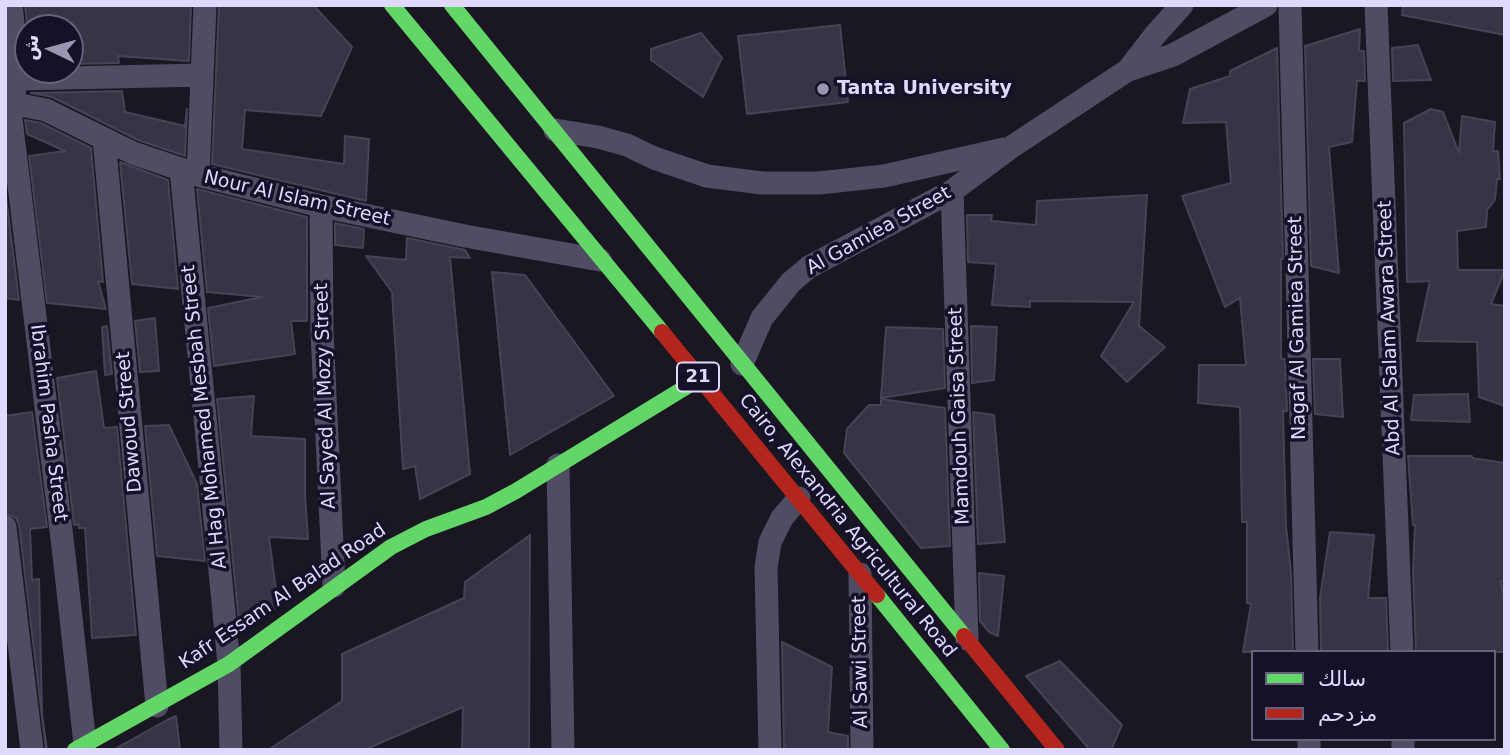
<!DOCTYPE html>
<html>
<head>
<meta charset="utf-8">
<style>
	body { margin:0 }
	#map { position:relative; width:1510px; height:755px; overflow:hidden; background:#1a1723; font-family:"DejaVu Sans","Noto Naskh Arabic",sans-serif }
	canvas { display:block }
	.frame { position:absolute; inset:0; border:7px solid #dfd9fe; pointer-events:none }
	.legend { position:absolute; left:1251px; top:650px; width:245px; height:91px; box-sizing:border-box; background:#161129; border:2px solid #66617e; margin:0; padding:9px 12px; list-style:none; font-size:21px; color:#dfd9fe }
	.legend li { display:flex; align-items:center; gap:14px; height:35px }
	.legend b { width:35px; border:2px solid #66617e }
	.north { position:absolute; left:14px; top:14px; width:70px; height:70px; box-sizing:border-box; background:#161129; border:2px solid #66617e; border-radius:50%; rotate:275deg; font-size:19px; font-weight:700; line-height:28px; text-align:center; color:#dfd9fe }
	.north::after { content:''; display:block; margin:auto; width:24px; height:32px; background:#9a95b1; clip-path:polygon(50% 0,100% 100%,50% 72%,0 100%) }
</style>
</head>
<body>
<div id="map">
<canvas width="1510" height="755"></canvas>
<div class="frame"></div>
<ul class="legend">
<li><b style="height:9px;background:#63d668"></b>سالك</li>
<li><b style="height:9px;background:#b3261e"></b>مزدحم</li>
</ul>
<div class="north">ش</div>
</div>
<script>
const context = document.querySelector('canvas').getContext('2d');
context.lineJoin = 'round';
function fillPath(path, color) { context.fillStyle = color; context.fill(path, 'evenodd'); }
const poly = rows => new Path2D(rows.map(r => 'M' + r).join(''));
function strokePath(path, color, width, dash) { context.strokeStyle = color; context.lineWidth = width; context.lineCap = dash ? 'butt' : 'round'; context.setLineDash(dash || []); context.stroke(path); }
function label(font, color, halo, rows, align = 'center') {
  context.font = font + ' "DejaVu Sans",sans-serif'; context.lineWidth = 7; context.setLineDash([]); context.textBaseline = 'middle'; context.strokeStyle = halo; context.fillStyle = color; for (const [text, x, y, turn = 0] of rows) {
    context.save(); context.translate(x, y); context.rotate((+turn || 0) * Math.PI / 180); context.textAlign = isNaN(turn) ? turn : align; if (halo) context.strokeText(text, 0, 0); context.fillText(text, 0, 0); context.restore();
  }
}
const building = poly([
	[25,5,191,5,189,61,118,56,119,63,70,64,70,28,28,28,28,32,25,5],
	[219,5,313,5,352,47,321,116,245,110,242,149,344,164,345,136,369,139,366,201,212,164,219,5],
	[1403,5,1505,5,1505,35,1402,15,1403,5],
	[840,25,848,102,747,114,738,36,840,25],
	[1360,29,1359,51,1364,51,1365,81,1357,81,1352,142,1329,147,1339,273,1311,266,1305,46,1360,29],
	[701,33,722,58,703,97,651,60,651,49,701,33],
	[1418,45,1431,80,1393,81,1392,48,1418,45],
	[1277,48,1283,259,1281,259,1281,359,1285,359,1287,411,1283,411,1286,526,1291,572,1293,652,1243,652,1251,604,1247,603,1247,522,1242,522,1240,407,1198,403,1199,365,1246,365,1240,298,1225,307,1182,196,1231,183,1226,122,1183,123,1190,89,1230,76,1230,71,1277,48],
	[122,91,125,112,185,126,187,109,185,156,138,140,52,97,31,93,122,91],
	[1431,109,1443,112,1459,153,1462,116,1495,122,1493,151,1498,151,1500,179,1497,179,1495,200,1487,210,1486,227,1457,231,1458,270,1505,270,1491,304,1505,306,1505,406,1479,397,1477,342,1417,341,1430,281,1407,282,1404,123,1431,109],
	[25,120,41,123,91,148,103,282,98,281,106,309,47,303,29,156,65,151,27,134,25,120],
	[120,162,168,180,178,289,132,284,120,162],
	[5,188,19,300,5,298,5,188],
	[197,189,307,217,307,321,291,321,295,354,214,366,208,308,262,297,207,292,197,189],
	[1147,195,1139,326,1165,347,1127,382,1101,356,1134,302,1030,301,1030,307,992,305,996,264,968,262,967,215,992,215,991,221,1036,225,1037,201,1147,195],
	[335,223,364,229,363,248,335,245,335,223],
	[407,238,465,250,470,258,450,257,470,474,420,499,415,466,403,469,392,292,366,256,406,260,407,238],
	[492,272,525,275,614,396,510,455,492,272],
	[155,318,159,371,140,372,135,321,155,318],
	[107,326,112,374,105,375,102,327,107,326],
	[971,326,997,327,994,380,972,383,971,326],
	[886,327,943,329,945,388,881,398,886,327],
	[1313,359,1340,359,1343,417,1315,414,1313,359],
	[96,371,104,428,117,427,136,635,92,638,85,528,79,528,78,524,74,525,57,378,96,371],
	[1468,394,1470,422,1411,420,1414,395,1468,394],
	[254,396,251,436,305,439,305,495,308,539,269,537,278,606,240,633,217,399,254,396],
	[881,399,945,408,950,546,921,548,844,453,847,429,869,405,881,405,881,399],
	[32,412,47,527,30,529,32,580,39,579,42,714,47,750,46,750,19,525,16,518,5,513,5,416,32,412],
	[973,412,994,415,1005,542,978,544,973,412],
	[169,425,197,484,205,561,157,556,145,426,169,425],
	[1408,456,1472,456,1472,458,1505,463,1505,581,1501,581,1505,607,1505,652,1416,652,1413,571,1415,525,1413,525,1408,456],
	[1330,532,1374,535,1368,598,1386,598,1388,652,1321,652,1320,598,1330,532],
	[530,535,529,750,462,750,463,707,364,750,268,750,342,701,342,654,464,598,465,582,530,535],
	[979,573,1004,576,998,636,989,632,980,621,979,573],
	[782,642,832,667,828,732,848,736,848,750,784,750,782,642],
	[1060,661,1122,725,1111,750,1090,750,1026,676,1060,661],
	[176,716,180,750,113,750,167,720,176,716]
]);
const street = poly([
	[11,5,19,79,9,103,64,555,85,744],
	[1290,5,1307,652],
	[1376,5,1402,652],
	[1128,70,1173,55,1266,5],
	[19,79,202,75],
	[5,102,46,110,133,153,198,175,321,206,465,236,600,260],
	[555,130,598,137,627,145,654,158,707,176,762,183,819,183,884,176,1004,149],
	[104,139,157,706],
	[181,170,229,664,231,750],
	[198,175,205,5],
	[952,191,967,639],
	[321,206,322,332,334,586],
	[742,364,762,318,791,282,809,267,952,191,1010,148,1128,70,1155,35,1182,5],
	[558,465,563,750],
	[5,527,32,750],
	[860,574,862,750],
	[1309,739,1309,750],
	[1403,739,1403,750],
	[770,750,766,568,770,542,782,518,799,498]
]);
const fast = poly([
	[392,5,662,332],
	[452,5,964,636],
	[877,595,1002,750],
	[75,750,229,664,391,547,426,529,486,507,516,491,699,379]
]);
const jam = poly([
	[662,332,877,595],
	[964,636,1057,750]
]);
const markers = [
	[823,89,7,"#9a95b1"]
];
const shields = [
	[698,377,42]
];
const shieldNames = [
	["21",698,377]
];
const poiNames = [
	["Tanta University",837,89]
];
const streetNames = [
	["Nour Al Islam Street",297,199,13],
	["Al Gamiea Street",879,231,-29],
	["Nagaf Al Gamiea Street",1298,328,-91],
	["Abd Al Salam Awara Street",1390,328,-92],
	["Al Sayed Al Mozy Street",326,396,-92],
	["Mamdouh Gaisa Street",960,416,-92],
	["Al Hag Mohamed Mesbah Street",205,417,-96],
	["Dawoud Street",130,422,-95],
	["Ibrahim Pasha Street",48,423,83],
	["Cairo, Alexandria Agricultural Road",847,526,51],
	["Kafr Essam Al Balad Road",283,597,-34],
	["Al Sawi Street",861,662,-91]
];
fillPath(building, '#383445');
strokePath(building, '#474256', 2);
strokePath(street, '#4f4c64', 23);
strokePath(fast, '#63d668', 16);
strokePath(jam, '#b3261e', 16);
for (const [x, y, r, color] of markers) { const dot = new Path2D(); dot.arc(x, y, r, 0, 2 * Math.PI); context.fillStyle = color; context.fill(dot); strokePath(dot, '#161129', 2.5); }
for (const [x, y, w] of shields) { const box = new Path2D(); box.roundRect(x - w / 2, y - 14.5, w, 29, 5); context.fillStyle = '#161129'; context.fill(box); strokePath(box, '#dfd9fe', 2); }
label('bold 18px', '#dfd9fe', null, shieldNames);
label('bold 19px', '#dfd9fe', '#161129', poiNames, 'left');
label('19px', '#dfd9fe', '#161129', streetNames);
</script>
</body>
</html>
